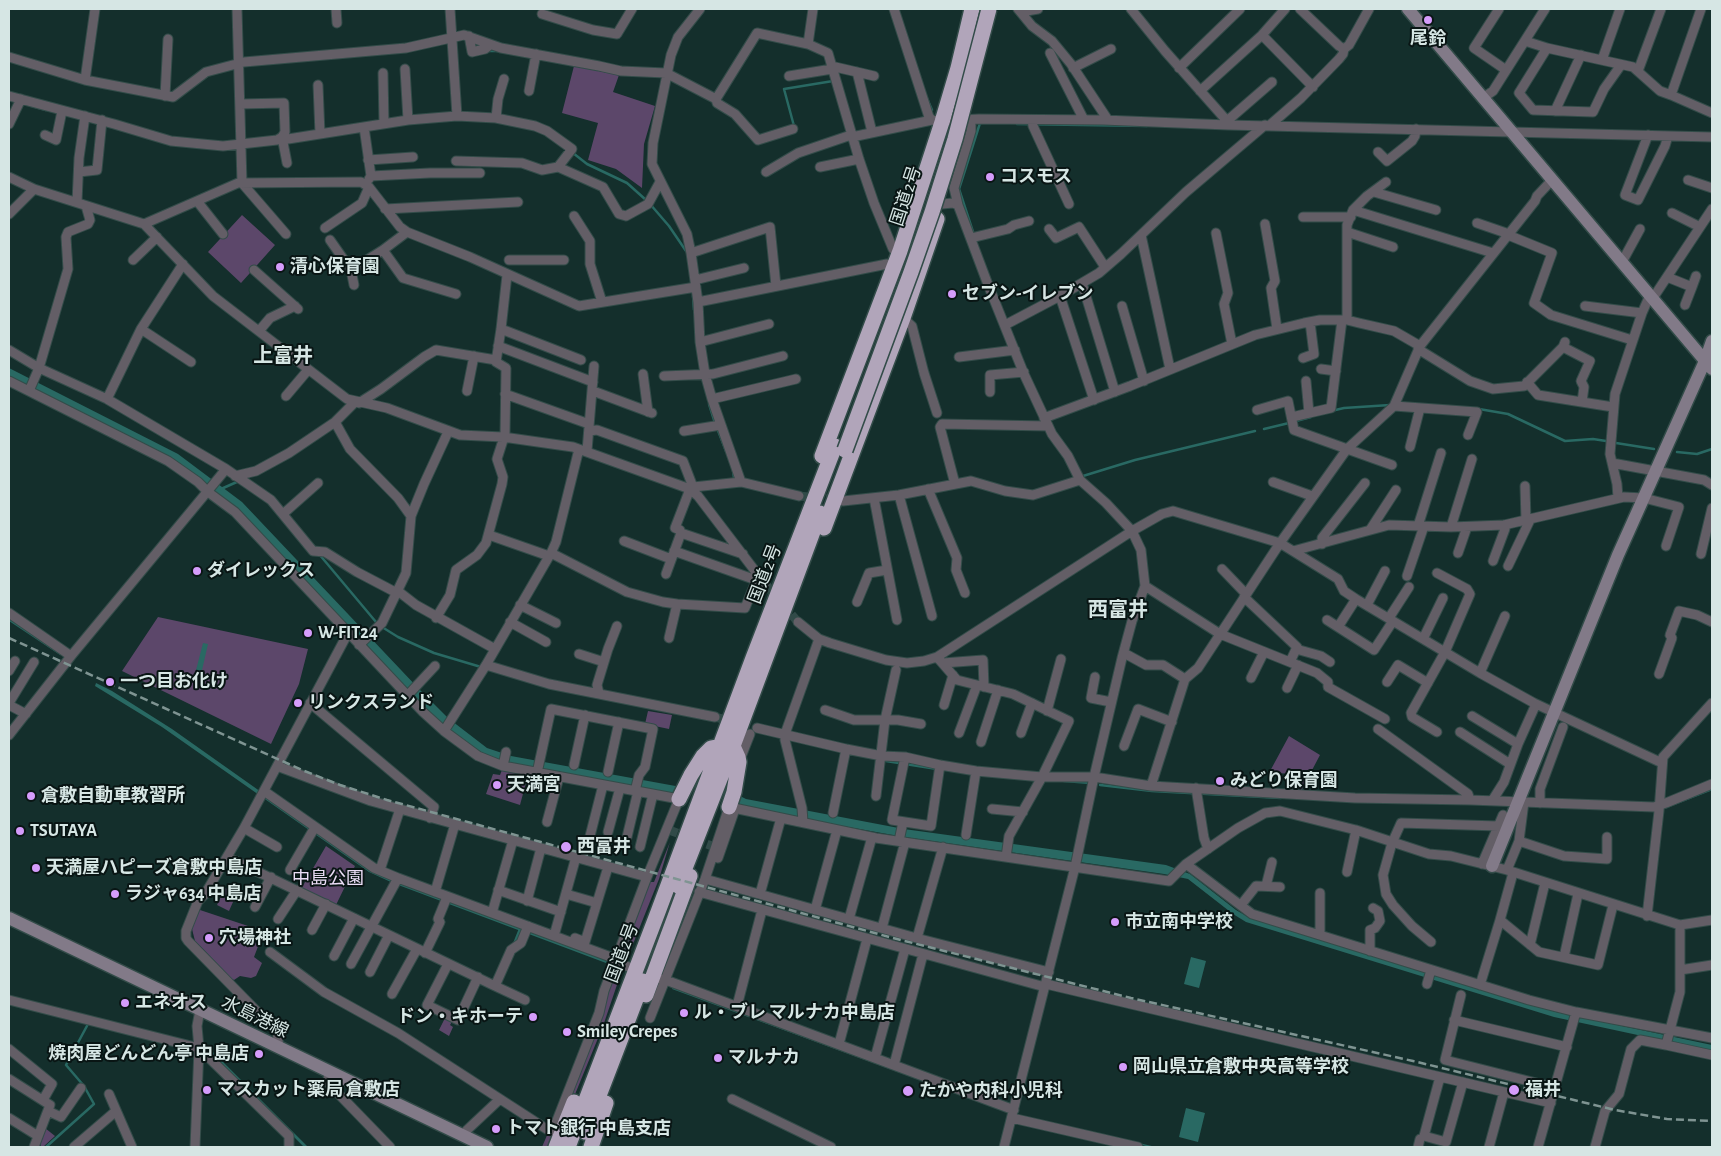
<!DOCTYPE html>
<html>
<head>
<meta charset="utf-8">
<style>
	body { margin:0 }
	#map { position:relative; width:1721px; height:1156px; overflow:hidden; background:#142f2c; font-family:"Alegreya Sans",sans-serif }
	canvas { display:block }
	.frame { position:absolute; inset:0; border:10px solid #d6e6e4; pointer-events:none }
</style>
</head>
<body>
<div id="map">
<canvas width="1721" height="1156"></canvas>
<div class="frame"></div>
</div>
<script>
const context = document.querySelector('canvas').getContext('2d');
context.lineJoin = 'round';
function fillPath(path, color) { context.fillStyle = color; context.fill(path, 'evenodd'); }
const poly = rows => new Path2D(rows.map(r => 'M' + r).join(''));
function strokePath(path, color, width, dash) { context.strokeStyle = color; context.lineWidth = width; context.lineCap = dash ? 'butt' : 'round'; context.setLineDash(dash || []); context.stroke(path); }
function label(font, color, halo, rows, align = 'center') {
  context.font = font + ' "Alegreya Sans","Noto Sans JP",sans-serif'; context.lineWidth = 4; context.setLineDash([]); context.textBaseline = 'middle'; context.strokeStyle = halo; context.fillStyle = color; for (const [text, x, y, turn = 0] of rows) {
    context.save(); context.translate(x, y); context.rotate((+turn || 0) * Math.PI / 180); context.textAlign = isNaN(turn) ? turn : align; if (halo) context.strokeText(text, 0, 0); context.fillText(text, 0, 0); context.restore();
  }
}
const green = poly([
	[574,66,619,75,613,92,655,106,644,144,642,188,616,169,588,160,598,123,562,113],
	[242,215,275,245,241,283,208,252],
	[158,617,308,649,299,684,271,744,122,671],
	[648,711,672,715,669,729,645,724],
	[1289,736,1320,755,1300,793,1292,793,1302,774,1269,773],
	[502,770,528,775,520,805,486,794,493,774,500,775],
	[670,842,659,879,627,959,622,960,620,956,650,882,654,882],
	[326,846,355,866,336,905,301,889],
	[225,888,237,893,229,911,217,905],
	[200,910,248,926,245,937,259,944,254,957,262,963,256,976,251,978,240,976,234,980,232,979,195,941,192,929,198,913],
	[617,969,619,969,621,973,603,1026,569,1109,551,1147,542,1147,548,1133,554,1138,563,1119,599,1023,607,991],
	[445,1018,453,1020,450,1025,453,1027,449,1036,439,1030],
	[45,1128,55,1136,43,1147,41,1147,40,1142]
]);
const water = poly([
	[9,368,178,454,242,502,419,689,448,718,487,748,511,756,681,787,674,795,507,763,484,755,476,750,442,724,413,697,202,479,170,458,9,376],
	[9,618,61,653,60,655,9,621],
	[203,643,208,644,200,679,194,678],
	[96,683,112,691,172,729,370,869,608,958,606,963,393,883,369,872,162,727,95,686],
	[736,794,746,799,904,829,1166,865,1190,874,1236,910,1248,917,1556,1012,1712,1045,1712,1051,1554,1017,1246,922,1233,914,1188,879,1164,874,904,837,809,820,734,804],
	[1191,957,1206,961,1199,988,1184,984],
	[674,985,1020,1115,1156,1147,1150,1147,1020,1117,672,989],
	[203,1042,308,1147,304,1147,202,1045],
	[1186,1108,1205,1113,1198,1142,1179,1137]
]);
const stream = poly([
	[487,51,499,51],
	[926,96,932,110],
	[32,106,46,110],
	[1017,124,1147,126],
	[794,126,784,89,833,81],
	[573,153,587,164,627,183,646,200],
	[650,204,669,226,686,251],
	[974,235,959,189,980,123,982,123],
	[693,296,694,310],
	[709,404,715,423],
	[1479,409,1508,414,1565,441,1593,439,1606,441],
	[1331,411,1344,408,1390,405],
	[1296,421,1311,417],
	[717,428,726,451],
	[1264,429,1289,423],
	[1616,443,1654,449],
	[1677,452,1697,454,1712,449],
	[733,470,734,478],
	[1083,476,1135,460,1255,431],
	[221,489,239,481],
	[319,554,376,622],
	[382,627,398,637,434,653,481,667],
	[886,761,937,769],
	[1064,781,1091,783],
	[1100,785,1152,791,1281,798],
	[1661,809,1712,789],
	[514,944,520,929],
	[46,1147,94,1104,84,1086,66,1065,88,1024]
]);
const streetTunnel = poly([
	[799,496,839,500],
	[765,584,798,622],
	[715,717,757,728],
	[669,830,712,846]
]);
const street = poly([
	[237,9,242,183,286,234],
	[336,9,337,23],
	[450,9,457,116],
	[700,9,678,37,671,55,653,143,652,164,687,234,691,253,698,302,700,342,705,374,712,399,741,482],
	[813,9,808,44,828,53,859,159,874,203,893,249,900,251],
	[894,9,929,117,932,120,937,121,979,119,1103,120,1228,125,1712,137],
	[1018,9,1032,26,1052,41,1071,64,1108,120],
	[1131,9,1165,51,1227,121,1228,125],
	[1300,9,1339,46,1344,49],
	[1499,9,1474,48,1506,70],
	[1701,9,1671,95,1712,113],
	[1021,12,1038,9],
	[542,14,593,30,617,34,632,9],
	[1262,35,1313,87],
	[469,36,472,52,485,49,490,45],
	[1525,41,1547,48,1633,67,1660,91,1671,95],
	[1547,48,1519,93,1533,110,1593,112,1604,89,1621,65],
	[1050,53,1084,120],
	[9,57,85,80,173,97,206,72,244,62,406,48,464,35,501,48,599,66,621,71,666,73,716,99,757,33,808,44],
	[1602,60,1620,9],
	[831,66,874,76],
	[1073,68,1111,49],
	[1179,68,1240,9],
	[405,69,408,120],
	[1638,71,1661,9],
	[857,72,872,132],
	[383,73,384,124],
	[789,76,832,69],
	[85,80,95,9],
	[318,85,320,134],
	[529,91,536,54],
	[1200,91,1262,35,1285,9],
	[9,96,114,124,171,141,223,146,277,140,282,137,288,139,408,120,457,116,496,118,535,126,547,131,572,149,558,167],
	[165,96,168,39],
	[1483,98,1493,91,1545,9],
	[716,99,717,103,735,114,758,140,793,129],
	[240,104,284,103,285,132,282,137,287,163],
	[1555,111,1581,55],
	[496,118,498,99,504,79],
	[967,119,971,125,971,131,954,188,958,205,987,282,1024,374,1052,434,1068,456,1080,480,1106,503,1132,531,1141,550,1145,586,1132,621,1122,658,1094,777,1075,867,1004,1147],
	[1032,120,1033,126,1069,204],
	[1227,121,1272,82],
	[9,124,21,99],
	[1270,125,1301,98,1339,59,1343,54,1344,49,1349,45,1369,9],
	[364,127,371,176,369,179],
	[45,135,56,140,62,111],
	[1648,135,1625,195,1638,200,1665,146,1668,136],
	[852,137,932,120],
	[1378,152,1387,161,1412,141,1415,136,1416,129],
	[368,160,413,157],
	[456,161,522,163,542,170,558,167,603,187,619,214,626,216,648,204,660,182],
	[820,167,859,159],
	[79,172,97,170,102,120],
	[766,172,798,153,851,135],
	[371,176,430,173,480,173],
	[9,177,34,189,144,224,213,296,347,399,387,408,460,435,503,437,573,447,690,489,698,496,765,584],
	[1688,180,1712,188],
	[1374,192,1436,210],
	[197,201,223,234],
	[77,202,79,158,85,116],
	[942,204,953,203,958,205],
	[385,209,518,202],
	[1353,210,1493,253],
	[1672,213,1700,227],
	[9,214,34,189],
	[574,216,590,241,590,264,602,302],
	[1303,217,1351,217],
	[1477,223,1509,234],
	[144,224,238,183,361,182,369,187,400,227,407,232,470,257,579,306,696,287],
	[1265,224,1275,281,1271,288,1277,329],
	[325,228,362,203,369,187],
	[1049,229,1056,238,1079,227,1105,267],
	[1347,232,1393,247],
	[1216,233,1228,293,1224,304,1232,344],
	[1141,235,1170,369],
	[1508,235,1552,253,1534,303,1551,315,1632,340],
	[971,238,1008,229,1014,225,1029,221],
	[330,240,351,270],
	[383,250,403,278,456,294],
	[691,253,770,227,776,286],
	[133,260,157,237],
	[509,260,564,260],
	[1622,262,1640,229],
	[254,270,298,309],
	[1667,277,1692,287,1696,276],
	[695,280,744,268],
	[1082,283,1115,392],
	[354,285,351,270,383,250,407,232],
	[1060,296,1094,400],
	[1653,298,1712,209],
	[698,302,887,264,894,266],
	[1685,305,1692,287],
	[1122,306,1144,381],
	[1585,306,1642,313],
	[903,318,912,326,924,373,937,413],
	[1347,320,1347,225,1353,210,1367,196,1386,182],
	[1005,325,1060,296,1099,273,1121,254,1186,192,1265,125],
	[141,329,191,362],
	[501,329,581,360],
	[259,331,270,318,295,306],
	[700,342,769,324],
	[498,346,593,382],
	[1563,347,1590,361,1581,381,1584,387,1582,402],
	[1418,349,1470,381,1493,389,1524,386,1563,347,1565,342],
	[9,350,39,368,107,399,226,469,271,500,313,551,325,552,357,572,397,593],
	[959,357,1015,350],
	[1303,358,1314,354,1310,322],
	[1321,369,1336,371],
	[643,374,648,412],
	[664,376,713,374,783,356],
	[9,381,168,461,198,482,208,492,235,512,423,712,444,731,478,756,503,766,679,799,647,877,604,991,599,1013,554,1128,551,1131,548,1130,398,1033,324,992,270,952],
	[1306,381,1309,413],
	[1527,382,1538,395,1613,407],
	[29,391,39,368,68,269,66,237,68,232,88,224,90,220,86,206],
	[467,391,474,356],
	[593,391,652,413],
	[990,392,990,375,1024,372],
	[505,394,589,424],
	[286,396,308,370],
	[107,399,141,329,183,264],
	[712,399,796,379],
	[359,403,381,389,424,357,436,350,496,360],
	[1394,406,1477,412,1468,435],
	[1257,410,1288,401,1294,430,1392,465],
	[1292,417,1331,408,1342,320],
	[1044,418,1130,386,1255,335,1304,323,1320,320,1347,320,1359,323,1394,331,1420,346],
	[335,422,350,449,398,498,411,516],
	[589,431,597,430,683,461,693,487],
	[684,431,721,425],
	[1410,447,1420,408],
	[587,451,594,366],
	[1612,463,1704,480,1712,485],
	[235,476,256,471,289,453,335,422,355,402],
	[1273,482,1312,496],
	[955,484,940,427,942,424,1048,426],
	[1525,486,1526,521],
	[928,489,957,558,956,570,965,593],
	[899,495,932,616],
	[874,498,897,620],
	[1618,498,1617,484,1610,454,1615,394,1642,313,1650,295],
	[843,501,899,495,971,481,1005,491,1033,495,1080,480],
	[283,514,318,483],
	[1418,526,1441,453],
	[1451,527,1472,459],
	[680,530,675,528,690,489,693,487,741,482,799,496],
	[1370,530,1396,490],
	[489,535,549,556],
	[624,541,671,559],
	[1322,544,1322,538,1365,483],
	[674,551,756,580],
	[1293,551,1389,525,1451,527,1504,525,1624,497,1644,498,1679,507,1666,546],
	[551,553,627,592,663,602,677,604,745,608,759,574],
	[1458,553,1467,527],
	[1701,554,1712,508],
	[1493,561,1505,529,1504,525],
	[1508,566,1530,520],
	[1222,569,1246,594],
	[1437,573,1467,589,1470,594,1445,652,1411,713,1412,717,1437,732],
	[666,574,681,533,743,554],
	[1407,576,1424,526],
	[1145,586,1220,634,1317,673,1328,682,1328,687,1385,719],
	[398,591,416,605,495,649],
	[1244,597,1297,647,1290,662],
	[857,602,869,573,887,570],
	[520,605,556,623],
	[1367,605,1385,571],
	[9,613,71,656],
	[436,618,450,595,456,570,477,555,486,543,502,484,503,477,497,459,505,434,506,368,496,362,501,329,507,275],
	[1389,618,1409,587],
	[1327,620,1374,650,1393,621],
	[510,622,546,642],
	[798,622,819,639,830,643,886,660,907,663,924,661,937,657,1132,531,1162,514,1173,511,1280,543,1338,579,1344,591,1356,599,1480,673,1534,703,1662,763],
	[1338,627,1356,599],
	[669,638,677,604],
	[1423,639,1443,598],
	[359,645,382,623,406,573,411,516,424,484,448,432],
	[1296,649,1321,656,1330,662],
	[1124,653,1146,665,1163,665,1185,679],
	[579,654,604,662],
	[937,657,957,680,1013,694,1069,721,1042,777,1009,836,1006,857],
	[943,663,983,660,984,687],
	[486,665,549,684,715,717],
	[896,670,885,720,898,720,921,724],
	[9,671,15,661],
	[1480,673,1505,616],
	[1659,674,1672,638,1670,635,1679,611,1697,615,1712,622],
	[1095,677,1091,698,1111,702],
	[1251,678,1264,652],
	[1387,682,1398,665,1428,683],
	[1287,688,1298,665],
	[599,693,597,685,608,649,617,626],
	[407,696,435,666],
	[9,703,34,662],
	[310,703,434,807,430,818],
	[9,705,26,714],
	[944,705,953,675],
	[825,710,854,720,885,720,876,796],
	[1047,711,1061,659],
	[1472,716,1518,744],
	[757,728,846,749,882,756,905,757,940,765,976,771,1042,777,1094,777,1151,786,1272,793,1355,798,1470,800,1654,807,1666,803,1712,784],
	[1378,729,1468,794,1470,800],
	[444,731,486,665,551,553,556,542,579,449],
	[1460,732,1510,764],
	[959,733,977,685],
	[1021,733,1032,703],
	[9,735,71,656,226,469],
	[981,742,998,690],
	[1124,746,1138,709,1172,722],
	[905,757,892,820,931,826,940,765],
	[739,762,750,734],
	[574,765,585,715],
	[277,766,371,801,647,877],
	[503,766,506,752],
	[608,772,619,722],
	[537,773,551,709,653,729,645,767,639,775,635,791],
	[1151,786,1185,679,1198,668,1280,543,1347,449,1394,406,1420,346,1535,201,1537,196,1552,180],
	[1196,788,1204,838,1208,849],
	[264,791,374,868,398,878,616,959],
	[1492,801,1504,782,1518,744,1536,704],
	[1540,803,1540,789,1563,727],
	[992,809,1023,812],
	[833,813,846,749],
	[547,822,559,777],
	[803,822,802,808,785,740,785,734,819,639],
	[244,828,277,847],
	[608,832,620,788],
	[966,835,976,771],
	[589,840,603,785],
	[626,841,638,791],
	[899,841,903,822],
	[1519,841,1564,856,1607,859,1607,837],
	[640,847,653,794],
	[227,857,495,986,511,950,521,943,528,926],
	[718,858,735,809],
	[1186,864,1252,914,1529,1000,1576,1012,1712,1038],
	[1482,864,1503,815],
	[290,870,315,827],
	[380,870,400,809],
	[1507,870,1519,841,1524,802],
	[1347,872,1356,830],
	[1513,873,1500,920,1539,952,1598,965,1613,905],
	[705,879,920,939,1049,972],
	[1266,886,1272,862],
	[498,890,561,912],
	[435,892,455,824],
	[699,892,1045,987],
	[1320,893,1320,935],
	[566,894,597,903],
	[760,894,781,818],
	[527,901,541,848],
	[1241,905,1256,886,1280,887],
	[255,907,271,877],
	[815,910,837,830],
	[492,913,513,840],
	[1647,916,1659,811,1663,757,1712,703],
	[278,919,297,890],
	[849,919,872,837],
	[882,928,905,842],
	[312,930,326,904],
	[554,936,576,857],
	[575,938,585,942,608,867],
	[917,938,943,847],
	[1431,942,1412,926,1393,905,1386,894,1383,875,1392,843,1401,823,1498,826],
	[1530,945,1545,883],
	[1370,951,1370,930,1375,928,1380,921,1378,911,1373,908],
	[425,953,440,922,438,919,447,897],
	[334,956,354,918],
	[1564,957,1578,894],
	[615,962,629,967],
	[351,964,398,878],
	[448,964,427,1005,458,1020,478,977],
	[1680,970,1712,965],
	[370,972,389,935],
	[660,979,671,982,1014,1110],
	[1046,984,1551,1103],
	[1427,984,1431,970],
	[1480,985,1500,920],
	[495,986,525,1000],
	[392,994,417,949],
	[1461,995,1445,1060,1556,1088],
	[9,1000,199,1048,289,1136,289,1147],
	[737,1006,762,910],
	[650,1018,705,879,729,807,876,838,1169,881,1186,864,1238,828,1265,813,1280,811,1356,830,1429,854,1451,856,1507,870,1680,925,1712,920],
	[1454,1020,1567,1047],
	[839,1044,867,939],
	[1666,1045,1712,1055],
	[279,1048,277,1032,188,941,186,938,186,931,198,901,205,894,244,828,348,633],
	[9,1049,52,1084,43,1100],
	[875,1058,905,949],
	[894,1065,923,954],
	[329,1072,328,1080,330,1085,390,1147],
	[1440,1077,1424,1136,1446,1142,1463,1082],
	[9,1079,50,1105,34,1147],
	[109,1094,132,1147],
	[732,1099,831,1147],
	[48,1111,61,1117,81,1088],
	[9,1118,38,1136],
	[1012,1118,1138,1147],
	[463,1136,467,1130,500,1099],
	[74,1147,116,1111],
	[195,1147,199,1048,197,1026,200,1010],
	[1418,1147,1420,1139],
	[1489,1147,1504,1092],
	[1538,1147,1576,1012],
	[1595,1147,1605,1111,1619,1094,1631,1049,1640,1040,1666,1045,1680,992,1680,925]
]);
const secondary = poly([
	[1408,9,1712,369],
	[1492,866,1618,555,1705,361,1712,341],
	[9,918,487,1147]
]);
const highway = poly([
	[822,456,900,251,942,122,958,68,972,9],
	[824,528,903,318,937,219],
	[679,799,691,775,703,756,711,748,721,746],
	[729,807,734,792,739,762,738,757,733,746],
	[678,886,733,746,820,513],
	[646,995,690,876],
	[585,1132,643,981],
	[556,1147,574,1102],
	[568,1147,658,912,753,658,835,446],
	[591,1147,606,1103]
]);
const rail = poly([
	[9,638,302,770,340,785,387,800,893,938,1131,998,1413,1061,1615,1110,1667,1119,1712,1121]
]);
const highwayBridge = poly([
	[845,450,911,272,932,212,955,139,989,9]
]);
const markers = [
	[1428,20,5,"#d59cfb"],
	[990,177,5,"#d59cfb"],
	[280,267,5,"#d59cfb"],
	[952,294,5,"#d59cfb"],
	[197,571,5,"#d59cfb"],
	[308,633,5,"#d59cfb"],
	[110,682,5,"#d59cfb"],
	[298,703,5,"#d59cfb"],
	[1220,781,5,"#d59cfb"],
	[497,785,5,"#d59cfb"],
	[31,796,5,"#d59cfb"],
	[20,831,5,"#d59cfb"],
	[566,847,6,"#d59cfb"],
	[36,868,5,"#d59cfb"],
	[115,894,5,"#d59cfb"],
	[1115,922,5,"#d59cfb"],
	[209,938,5,"#d59cfb"],
	[125,1003,5,"#d59cfb"],
	[684,1013,5,"#d59cfb"],
	[533,1017,5,"#d59cfb"],
	[567,1032,5,"#d59cfb"],
	[259,1054,5,"#d59cfb"],
	[718,1058,5,"#d59cfb"],
	[1123,1067,5,"#d59cfb"],
	[207,1090,5,"#d59cfb"],
	[1514,1090,6,"#d59cfb"],
	[908,1091,6,"#d59cfb"],
	[496,1129,5,"#d59cfb"]
];
const poiNames = [
	["尾鈴",1428,39,"center"],
	["コスモス",1000,177],
	["清心保育園",290,267],
	["セブン-イレブン",962,294],
	["ダイレックス",207,571],
	["W-FIT24",318,633],
	["一つ目お化け",120,682],
	["リンクスランド",308,703],
	["みどり保育園",1230,781],
	["天満宮",507,785],
	["倉敷自動車教習所",41,796],
	["TSUTAYA",30,831],
	["西富井",577,847],
	["天満屋ハピーズ倉敷中島店",46,868],
	["ラジャ634 中島店",125,894],
	["市立南中学校",1125,922],
	["穴場神社",219,938],
	["エネオス",135,1003],
	["ル・ブレ マルナカ中島店",694,1013],
	["ドン・キホーテ",523,1017,"right"],
	["Smiley Crepes",577,1032],
	["焼肉屋どんどん亭 中島店",249,1054,"right"],
	["マルナカ",728,1058],
	["岡山県立倉敷中央高等学校",1133,1067],
	["マスカット薬局 倉敷店",217,1090],
	["福井",1525,1090],
	["たかや内科小児科",919,1091],
	["トマト銀行 中島支店",506,1129]
];
const streetNames = [
	["国道2号",906,196,-72],
	["国道2号",765,574,-69],
	["国道2号",622,953,-69],
	["水島港線",255,1017,26]
];
const parkNames = [
	["中島公園",328,879]
];
const quarterNames = [
	["上富井",283,356],
	["西富井",1118,610]
];
fillPath(green, '#5c476a');
fillPath(water, '#296963');
strokePath(stream, '#296963', 2.5);
strokePath(streetTunnel, '#314a48', 9, [9, 4.5]);
strokePath(street, '#334c49', 11);
strokePath(secondary, '#334c49', 15);
strokePath(highway, '#334c49', 18);
strokePath(street, '#635e66', 9);
strokePath(secondary, '#827a88', 12);
strokePath(highway, '#b1a5ba', 15);
strokePath(rail, '#7f9492', 2.5, [8, 4]);
strokePath(highwayBridge, '#334c49', 18, []);
strokePath(highwayBridge, '#b1a5ba', 15);
for (const [x, y, r, color] of markers) { const dot = new Path2D(); dot.arc(x, y, r, 0, 2 * Math.PI); context.fillStyle = color; context.fill(dot); strokePath(dot, '#091514', 2); }
label('bold 18px', '#d6e6e4', '#091514', poiNames, 'left');
label('18px', '#d6e6e4', '#091514', streetNames);
label('18px', '#ebddf6', '#091514', parkNames);
label('bold 20px', '#d6e6e4', '#091514', quarterNames);
</script>
</body>
</html>
